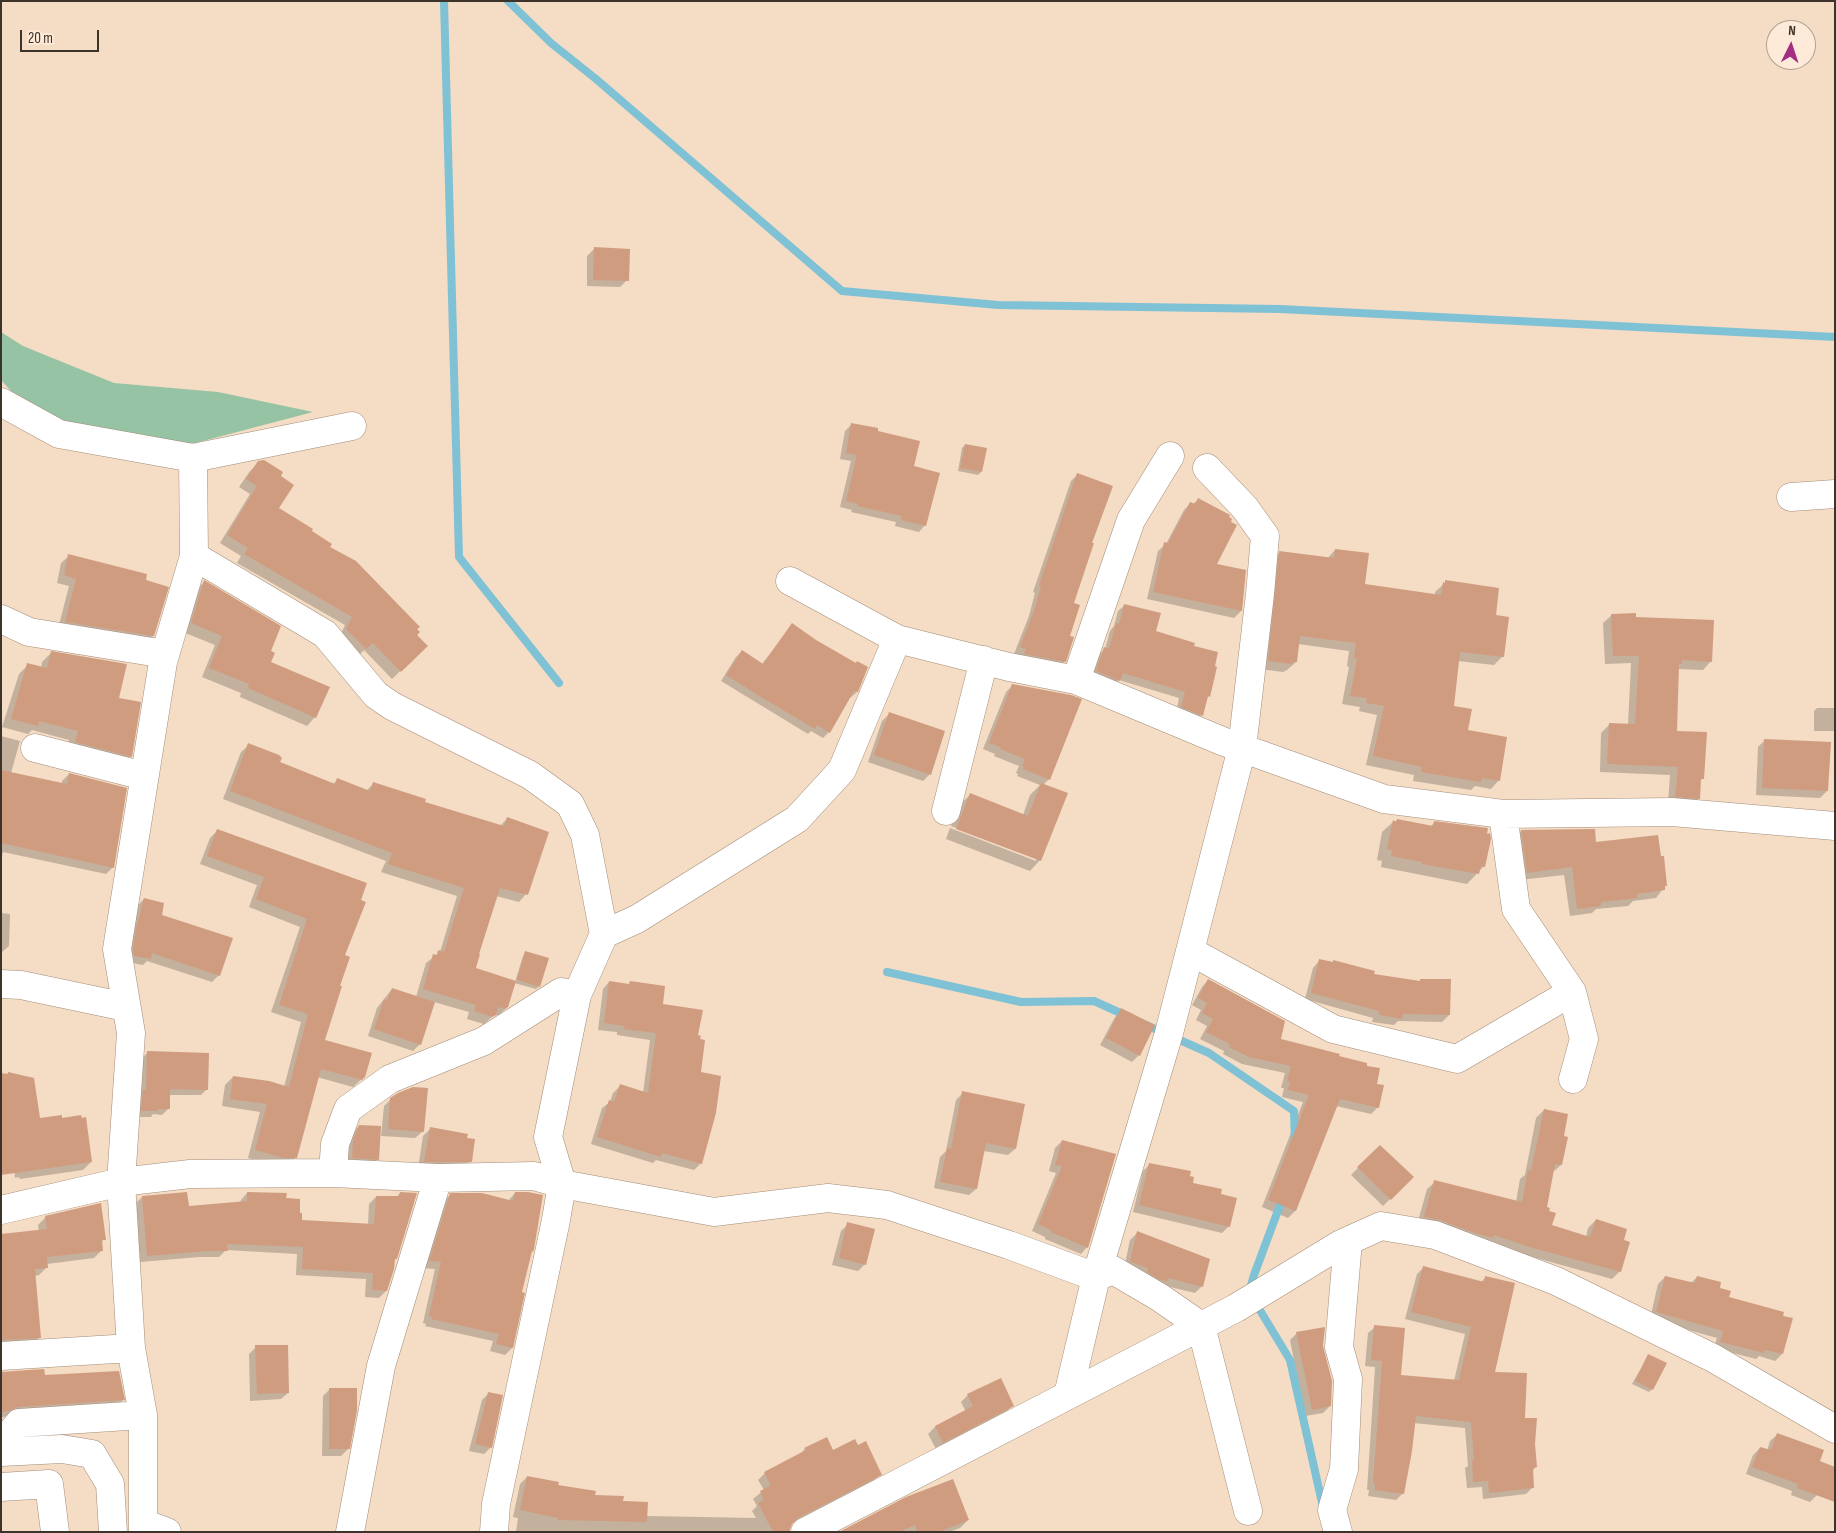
<!DOCTYPE html>
<html>
<head>
<meta charset="utf-8">
<style>
	body { margin:0 }
	#map { position:relative; width:1836px; height:1533px; overflow:hidden; background:#f4dcc5; font-family:"Sofia Sans Condensed",sans-serif }
	canvas { display:block }
	.frame { position:absolute; inset:0; border:2px solid #3c332a; pointer-events:none }
	.north { position:absolute; left:1766px; top:20px; width:50px; height:50px; box-sizing:border-box; background:#feead8; border:1px solid #b0a192; border-radius:50%; rotate:4deg; font-size:14px; font-weight:700; line-height:20px; text-align:center; color:#3c332a }
	.north::after { content:''; display:block; margin:auto; width:18px; height:22px; background:#a52e85; clip-path:polygon(50% 0,100% 100%,50% 72%,0 100%) }
	.scale { position:absolute; left:20px; top:30px; width:79px; height:22px; box-sizing:border-box; border:2px solid #3c332a; border-top:0; padding-left:6px; font-size:15px; line-height:18px; white-space:nowrap; color:#3c332a; -webkit-text-stroke:4px #feead8; paint-order:stroke }
</style>
</head>
<body>
<div id="map">
<canvas width="1836" height="1533"></canvas>
<div class="frame"></div>
<div class="north">N</div>
<div class="scale">20 m</div>
</div>
<script>
const context = document.querySelector('canvas').getContext('2d');
context.lineJoin = 'round';
function fillPath(path, color) { context.fillStyle = color; context.fill(path, 'evenodd'); }
const poly = rows => new Path2D(rows.map(r => 'M' + r).join(''));
function strokePath(path, color, width, dash) { context.strokeStyle = color; context.lineWidth = width; context.lineCap = dash ? 'butt' : 'round'; context.setLineDash(dash || []); context.stroke(path); }
const green = poly([
	[1,332,23,346,114,383,218,392,313,412,180,447,93,434,21,402,1,380]
]);
const shadow = poly([
	[594,249,627,280,620,287,587,286,587,256],
	[851,425,877,432,912,467,925,525,919,532,895,526,896,522,851,512,852,510,840,507,851,461,840,459,845,431],
	[965,445,981,472,978,475,958,471,962,448],
	[259,462,278,508,328,547,416,629,415,635,426,646,392,679,364,650,357,657,339,638,345,625,237,563,241,556,220,543,250,494,239,487,250,471],
	[1078,474,1091,543,1072,603,1065,661,1058,668,1014,654,1029,616,1035,593,1033,592,1071,481],
	[1198,500,1215,565,1241,611,1234,618,1147,599,1158,551,1166,544,1184,510,1191,503,1193,504],
	[1335,550,1363,585,1435,595,1435,592,1446,582,1494,616,1502,657,1494,665,1458,661,1452,707,1499,780,1491,789,1475,786,1471,790,1413,781,1414,775,1366,765,1377,715,1359,711,1360,707,1342,704,1349,667,1347,666,1349,651,1298,644,1296,662,1287,670,1283,672,1260,669,1272,560,1280,552,1327,559],
	[69,556,144,580,153,636,145,644,58,629,69,586,57,583,61,563],
	[204,582,269,652,269,663,315,717,307,726,240,697,241,693,202,677,215,645,183,632,196,590],
	[1125,605,1155,632,1192,647,1209,696,1206,699,1201,715,1195,722,1176,714,1179,698,1119,680,1112,687,1090,678,1098,655,1105,649,1110,631,1114,626,1118,611],
	[1612,615,1635,618,1711,661,1703,670,1678,669,1676,732,1703,778,1699,782,1699,798,1690,807,1668,805,1670,775,1600,772,1601,733,1610,724,1628,725,1631,663,1605,664,1603,623],
	[792,625,857,692,850,698,849,697,829,732,823,738,811,731,808,734,721,681,736,657,742,651,762,664],
	[51,653,117,699,131,756,122,765,67,751,69,740,32,730,28,734,2,727,19,674,28,665,41,668,42,662],
	[1013,685,1049,779,1043,785,1040,860,1030,871,946,839,950,828,1036,861,1036,858,951,826,959,805,970,795,1023,815,1030,795,1040,785,1017,776,1018,774,1016,773,1019,766,994,756,995,754,983,749,1006,692],
	[1817,708,1835,708,1835,731,1814,731,1814,711],
	[889,714,930,774,923,781,868,762,882,721],
	[1,736,20,741,11,773,62,784,62,781,69,774,113,867,106,874,3,852,1,859],
	[1765,740,1827,791,1820,798,1756,795,1758,747],
	[249,745,279,763,333,784,337,780,366,791,374,783,424,802,500,826,507,819,526,894,519,902,496,896,474,969,515,982,523,956,526,953,539,986,536,989,514,983,507,1007,499,1015,494,1015,484,1024,467,1019,469,1012,434,1002,420,1044,413,1051,368,1036,377,1008,392,989,416,997,426,963,440,952,457,896,381,872,386,861,223,799,241,752],
	[1397,820,1430,827,1435,822,1484,866,1467,884,1381,867,1382,861,1377,860,1382,832,1393,822,1395,822],
	[218,830,366,883,344,956,323,1041,364,1077,353,1087,317,1077,296,1157,288,1165,274,1165,248,1158,260,1112,222,1106,225,1085,233,1077,284,1087,301,1022,271,1012,300,927,249,907,257,885,200,864,210,838],
	[1521,831,1595,844,1666,885,1656,898,1633,901,1628,906,1596,909,1592,913,1570,916,1564,875,1519,880,1513,839],
	[144,899,219,975,212,982,147,961,143,965,127,962,137,906],
	[1,913,10,914,9,946,2,952],
	[1319,961,1373,975,1418,982,1421,980,1449,1015,1442,1022,1398,1021,1394,1025,1372,1022,1373,1018,1305,999,1313,968],
	[1208,980,1280,1040,1338,1057,1376,1084,1378,1107,1371,1114,1336,1106,1295,1211,1288,1218,1262,1207,1303,1102,1282,1097,1284,1088,1281,1088,1285,1073,1242,1064,1223,1054,1224,1051,1200,1039,1207,1026,1196,1020,1201,1010,1192,1005,1202,987],
	[609,982,628,985,630,983,662,1005,697,1037,699,1073,701,1163,694,1170,656,1160,653,1163,591,1144,602,1108,610,1102,613,1093,620,1086,643,1093,650,1040,617,1035,617,1032,598,1030,603,989],
	[1122,1010,1139,1055,1132,1062,1100,1045,1115,1017],
	[148,1052,206,1090,201,1095,169,1095,168,1109,162,1115,153,1114,151,1117,136,1117,137,1097,141,1093,142,1058],
	[8,1073,39,1119,91,1162,83,1170,20,1179,19,1177,15,1178,6,1075],
	[963,1093,1015,1149,1008,1155,984,1151,976,1189,969,1195,934,1188,940,1157,946,1151,956,1100],
	[391,1099,422,1132,415,1138,381,1136,384,1106],
	[1544,1110,1562,1137,1561,1165,1553,1172,1545,1208,1550,1225,1586,1237,1588,1228,1596,1220,1622,1241,1620,1271,1612,1279,1417,1225,1427,1189,1435,1182,1516,1202,1520,1179,1525,1175,1536,1118],
	[359,1126,377,1159,371,1166,346,1165,347,1148,352,1133],
	[430,1129,466,1139,470,1161,464,1168,418,1168,423,1136],
	[1062,1141,1087,1247,1081,1254,1045,1239,1045,1237,1032,1231,1056,1173,1049,1171,1055,1148],
	[1380,1146,1412,1177,1383,1206,1351,1175],
	[1150,1164,1189,1177,1191,1184,1219,1195,1229,1226,1222,1233,1133,1212,1143,1171],
	[247,1193,284,1199,298,1214,301,1221,368,1225,369,1204,376,1197,396,1198,400,1193,396,1258,393,1261,386,1291,379,1298,365,1297,366,1279,296,1275,297,1254,226,1250,219,1257,199,1257,140,1262,135,1204,142,1197,187,1207,240,1203,241,1200],
	[515,1193,532,1251,530,1253,520,1293,523,1294,512,1348,505,1355,490,1351,493,1341,425,1326,426,1324,423,1323,435,1269,423,1268,443,1202,450,1195,508,1201],
	[46,1217,104,1239,101,1243,102,1250,94,1258,47,1264,47,1267,39,1275,34,1276,40,1337,32,1345,1,1347,1,1232,2,1235,39,1231,38,1225],
	[848,1224,865,1264,858,1271,832,1265,841,1231],
	[1137,1233,1202,1286,1195,1293,1162,1285,1124,1269,1130,1240],
	[1424,1267,1481,1282,1485,1278,1494,1373,1524,1419,1534,1444,1536,1467,1532,1471,1533,1487,1526,1494,1483,1499,1482,1487,1467,1488,1465,1468,1468,1466,1465,1428,1413,1423,1403,1493,1396,1500,1368,1496,1369,1490,1367,1490,1375,1367,1365,1366,1368,1333,1375,1327,1400,1376,1454,1381,1465,1334,1405,1319,1417,1274],
	[1665,1277,1691,1283,1697,1277,1718,1289,1782,1354,1775,1361,1759,1356,1756,1359,1714,1348,1717,1338,1650,1319,1658,1284],
	[1296,1334,1322,1346,1330,1406,1323,1413,1305,1416,1290,1340],
	[256,1347,288,1393,281,1399,250,1401,249,1354],
	[1648,1356,1652,1389,1649,1392,1632,1384],
	[1,1373,44,1376,123,1400,115,1408,9,1415,1,1418],
	[330,1389,348,1449,341,1456,322,1456,323,1396],
	[489,1393,491,1447,484,1454,469,1451,482,1400],
	[968,1395,1013,1405,1006,1412,936,1449,928,1434,935,1427,966,1412,961,1402],
	[1777,1435,1818,1462,1817,1495,1810,1502,1791,1495,1792,1491,1746,1474,1753,1455,1760,1448,1767,1451,1770,1441],
	[805,1449,832,1451,880,1474,873,1481,790,1524,786,1532,516,1532,518,1518,513,1517,520,1484,527,1477,594,1496,622,1503,646,1516,756,1518,752,1511,757,1506,753,1499,764,1490,758,1480,765,1473,798,1456],
	[968,1520,960,1528,949,1532,841,1532]
]);
const stream = poly([
	[444,1,459,557,559,683],
	[508,1,551,43,596,79,842,291,998,305,1280,309,1835,337],
	[887,972,1021,1002,1094,1001,1127,1016],
	[1146,1025,1209,1053,1294,1111,1295,1143],
	[1249,1292,1254,1275,1283,1197],
	[1255,1302,1290,1360,1323,1507]
]);
const building = poly([
	[594,247,630,249,629,281,593,280],
	[851,423,878,428,878,431,920,441,914,466,940,473,926,526,901,520,902,516,857,506,858,504,846,501,857,455,846,453],
	[965,444,987,448,982,472,960,468],
	[264,460,283,472,281,476,294,485,279,508,313,529,312,531,332,544,330,547,356,561,420,627,417,629,420,632,417,635,428,646,401,672,373,643,366,649,346,629,352,617,244,554,248,548,227,535,257,486,246,479,258,461],
	[1077,473,1113,486,1092,543,1094,543,1074,603,1080,605,1070,636,1074,637,1066,662,1024,654,1026,649,1020,647,1035,608,1041,586,1039,585],
	[1198,498,1230,515,1229,517,1232,519,1231,522,1237,525,1217,564,1246,570,1242,611,1153,592,1164,542,1168,543,1190,502,1195,504],
	[1335,549,1369,553,1365,584,1441,595,1443,582,1445,583,1445,580,1499,588,1496,615,1509,617,1504,657,1460,652,1454,706,1472,709,1468,730,1507,737,1500,781,1482,778,1481,782,1421,772,1422,767,1373,756,1384,706,1366,703,1367,698,1350,696,1357,659,1354,658,1356,643,1300,636,1297,662,1292,662,1292,664,1268,661,1279,551,1334,558],
	[68,554,147,574,146,580,169,587,154,636,65,622,76,579,64,575],
	[204,580,281,626,271,651,275,653,271,662,330,687,316,718,248,688,249,684,209,668,222,636,191,623],
	[1124,604,1161,613,1156,631,1195,643,1194,646,1218,652,1215,666,1217,667,1210,697,1208,696,1203,716,1181,707,1185,692,1123,673,1120,681,1096,671,1104,647,1109,649,1116,623,1119,624],
	[1636,613,1636,617,1714,620,1712,662,1682,660,1682,664,1679,664,1677,731,1707,732,1704,779,1701,779,1700,799,1675,797,1678,767,1607,764,1609,723,1635,724,1639,656,1613,656,1611,614],
	[792,623,816,640,856,663,857,661,868,667,858,692,854,691,830,733,817,725,815,729,761,697,726,675,742,650,763,664],
	[51,651,127,664,119,698,141,702,132,757,75,742,78,731,39,721,38,726,11,719,27,663,47,668],
	[1012,684,1071,695,1082,699,1050,780,1023,769,1024,767,1022,766,1025,759,1000,749,1001,747,989,743],
	[889,712,945,731,931,775,874,755],
	[1764,739,1831,742,1828,791,1762,788],
	[248,743,279,755,282,758,280,762,335,784,337,778,370,791,373,782,426,799,425,802,504,826,507,817,549,832,528,895,500,888,479,954,480,954,476,968,516,981,508,1007,505,1009,498,1007,496,1015,492,1017,474,1011,476,1005,423,989,433,954,437,955,438,950,444,952,464,888,388,864,392,853,230,791],
	[1,770,67,784,69,773,127,788,114,868,1,843],
	[1041,783,1068,793,1041,861,956,829,970,793,1028,816],
	[1397,819,1433,826,1434,821,1488,828,1487,834,1490,833,1491,839,1485,867,1481,866,1479,874,1422,864,1422,862,1391,856,1392,850,1387,849,1393,820,1396,822],
	[217,829,367,883,361,900,366,902,345,955,350,957,340,986,342,986,325,1040,372,1053,365,1077,362,1080,321,1069,297,1158,283,1158,255,1150,267,1104,230,1099,233,1076,269,1081,289,1087,308,1014,279,1005,307,919,256,899,264,877,207,856],
	[1595,829,1596,842,1658,835,1661,856,1664,856,1667,886,1665,886,1665,890,1637,894,1637,898,1601,902,1601,906,1577,909,1572,867,1527,873,1521,830],
	[144,898,164,903,162,915,233,938,220,976,152,953,151,959,134,956,133,949,136,928],
	[525,951,549,958,540,987,517,980],
	[1319,959,1333,962,1333,960,1375,971,1374,974,1420,981,1420,979,1451,979,1450,1015,1403,1014,1402,1019,1379,1015,1379,1011,1311,993],
	[1208,979,1285,1021,1281,1039,1340,1054,1339,1056,1367,1063,1367,1066,1380,1068,1377,1084,1384,1085,1379,1108,1340,1099,1296,1211,1268,1200,1309,1095,1288,1090,1290,1082,1287,1081,1291,1066,1249,1057,1229,1047,1230,1044,1206,1032,1213,1019,1202,1013,1207,1003,1198,998],
	[609,981,629,984,630,981,665,986,663,1004,703,1010,698,1035,701,1036,700,1039,705,1040,701,1072,721,1076,716,1113,702,1164,662,1153,661,1157,597,1137,609,1100,614,1102,620,1084,648,1093,656,1033,623,1029,624,1026,604,1023],
	[392,988,435,1002,421,1045,374,1029,384,999,387,1000],
	[1121,1008,1155,1025,1140,1056,1106,1038],
	[147,1051,209,1053,208,1090,170,1089,170,1109,158,1109,158,1111,141,1111,143,1090,146,1090],
	[8,1072,34,1078,40,1118,62,1115,62,1118,81,1115,82,1118,86,1117,92,1162,1,1175,1,1073,8,1074],
	[413,1087,428,1088,424,1132,388,1129,390,1098,398,1093],
	[962,1091,1025,1104,1016,1149,986,1143,977,1189,940,1182,947,1148,951,1149],
	[1544,1109,1568,1114,1564,1136,1568,1137,1562,1165,1555,1164,1547,1207,1550,1208,1549,1211,1556,1213,1552,1225,1590,1237,1596,1219,1627,1229,1624,1240,1630,1242,1621,1272,1533,1248,1494,1235,1493,1238,1472,1232,1440,1220,1424,1217,1434,1180,1522,1202,1528,1170,1531,1171],
	[359,1125,381,1126,379,1160,352,1158,353,1140],
	[430,1127,468,1134,467,1138,475,1139,472,1162,424,1162],
	[1062,1140,1116,1154,1088,1248,1051,1232,1051,1230,1038,1224,1062,1166,1055,1165],
	[1380,1145,1414,1177,1391,1200,1357,1167],
	[1149,1163,1191,1171,1190,1176,1194,1177,1193,1183,1222,1189,1221,1194,1237,1198,1230,1227,1139,1205],
	[187,1192,189,1206,247,1201,247,1192,287,1193,286,1198,300,1199,300,1213,302,1213,302,1220,374,1224,376,1196,399,1196,400,1192,417,1193,397,1259,395,1259,394,1269,387,1291,372,1290,373,1273,302,1269,303,1247,227,1244,228,1251,207,1251,147,1256,142,1196],
	[515,1192,528,1192,543,1195,534,1249,533,1252,532,1251,522,1292,525,1293,513,1348,496,1344,499,1334,431,1319,432,1317,429,1316,441,1262,429,1261,450,1193,482,1193,513,1201],
	[101,1203,106,1240,102,1240,103,1251,47,1257,48,1268,35,1269,41,1338,1,1340,1,1234,47,1229,45,1216],
	[847,1222,875,1229,866,1265,839,1258],
	[1137,1231,1210,1259,1203,1287,1168,1278,1167,1281,1160,1280,1147,1272,1148,1268,1130,1262],
	[1423,1266,1484,1282,1485,1276,1515,1283,1495,1372,1527,1373,1525,1418,1537,1418,1535,1444,1537,1467,1533,1468,1534,1488,1489,1493,1488,1481,1473,1482,1472,1460,1474,1460,1471,1422,1416,1416,1412,1451,1404,1494,1375,1490,1375,1484,1373,1483,1382,1361,1371,1360,1374,1325,1405,1328,1401,1375,1459,1380,1471,1327,1411,1312],
	[1665,1276,1695,1283,1697,1276,1721,1282,1720,1288,1731,1291,1729,1297,1784,1312,1783,1316,1793,1318,1783,1354,1765,1350,1764,1353,1720,1342,1723,1331,1656,1312],
	[1325,1327,1323,1346,1332,1381,1331,1406,1312,1410,1296,1332],
	[255,1345,288,1345,289,1393,257,1394],
	[1648,1354,1667,1363,1653,1390,1635,1381],
	[44,1369,45,1375,119,1371,125,1400,18,1407,9,1411,1,1412,1,1372],
	[1001,1378,1014,1406,943,1443,935,1426,973,1406,967,1394],
	[329,1388,357,1388,357,1410,350,1449,329,1449],
	[488,1392,503,1395,492,1448,475,1444],
	[1777,1433,1824,1450,1820,1461,1835,1467,1835,1502,1797,1488,1798,1484,1752,1467,1760,1447,1771,1450],
	[827,1437,833,1450,855,1439,858,1445,866,1441,882,1475,798,1518,792,1524,789,1532,773,1532,758,1503,764,1500,760,1491,771,1485,764,1472,806,1450,804,1448],
	[527,1476,559,1482,558,1485,596,1491,595,1495,624,1496,623,1501,648,1502,647,1522,558,1520,558,1518,520,1510],
	[953,1479,969,1520,939,1532,917,1532,915,1525,899,1532,839,1532,906,1497]
]);
const minor = poly([
	[1,402,59,434,193,458,194,556,163,662,117,949,131,1033,121,1182,131,1348,143,1415,143,1532],
	[193,458,352,426],
	[1791,497,1835,494],
	[194,556,325,634,376,695,392,706,530,775,570,804,585,835,604,934,577,995,548,1137,562,1184,556,1220,496,1504,494,1532],
	[790,581,897,639],
	[1,619,29,632,165,654],
	[1076,680,1131,520,1170,456],
	[35,748,144,776],
	[946,811,984,660],
	[604,934,637,919,797,819,842,770,897,639,1009,667,1076,680,1222,741,1384,799,1503,814,1672,812,1835,826],
	[1190,951,1333,1029,1457,1059,1572,992,1516,909,1503,814],
	[1,984,21,985,126,1007],
	[1572,992,1584,1039,1573,1079],
	[333,1173,335,1144,348,1109,390,1079,484,1041,561,992,577,995],
	[1,1210,121,1182,190,1174,333,1173,438,1178,534,1176,562,1184,714,1212,828,1198,887,1205,1009,1245,1096,1277,1113,1270,1159,1297,1201,1326,1248,1511],
	[1,1356,131,1348],
	[1068,1395,1096,1277,1169,1033,1242,748,1260,594,1265,536,1245,508,1207,468],
	[1,1445,19,1423,143,1415],
	[1,1452,62,1449,92,1454,110,1484,113,1532],
	[1,1487,49,1484,55,1532],
	[143,1523,167,1532],
	[350,1532,381,1366,438,1178],
	[805,1532,1236,1308,1341,1244,1381,1226,1435,1235,1556,1281,1713,1358,1835,1429],
	[1338,1532,1332,1510,1344,1469,1348,1379,1339,1347,1348,1241]
]);
fillPath(green, '#96c3a3');
fillPath(shadow, '#0003');
strokePath(stream, '#7fc1d5', 8);
fillPath(building, '#cf9c7f');
strokePath(minor, '#a38d78', 29);
strokePath(minor, '#fff', 28);
</script>
</body>
</html>
